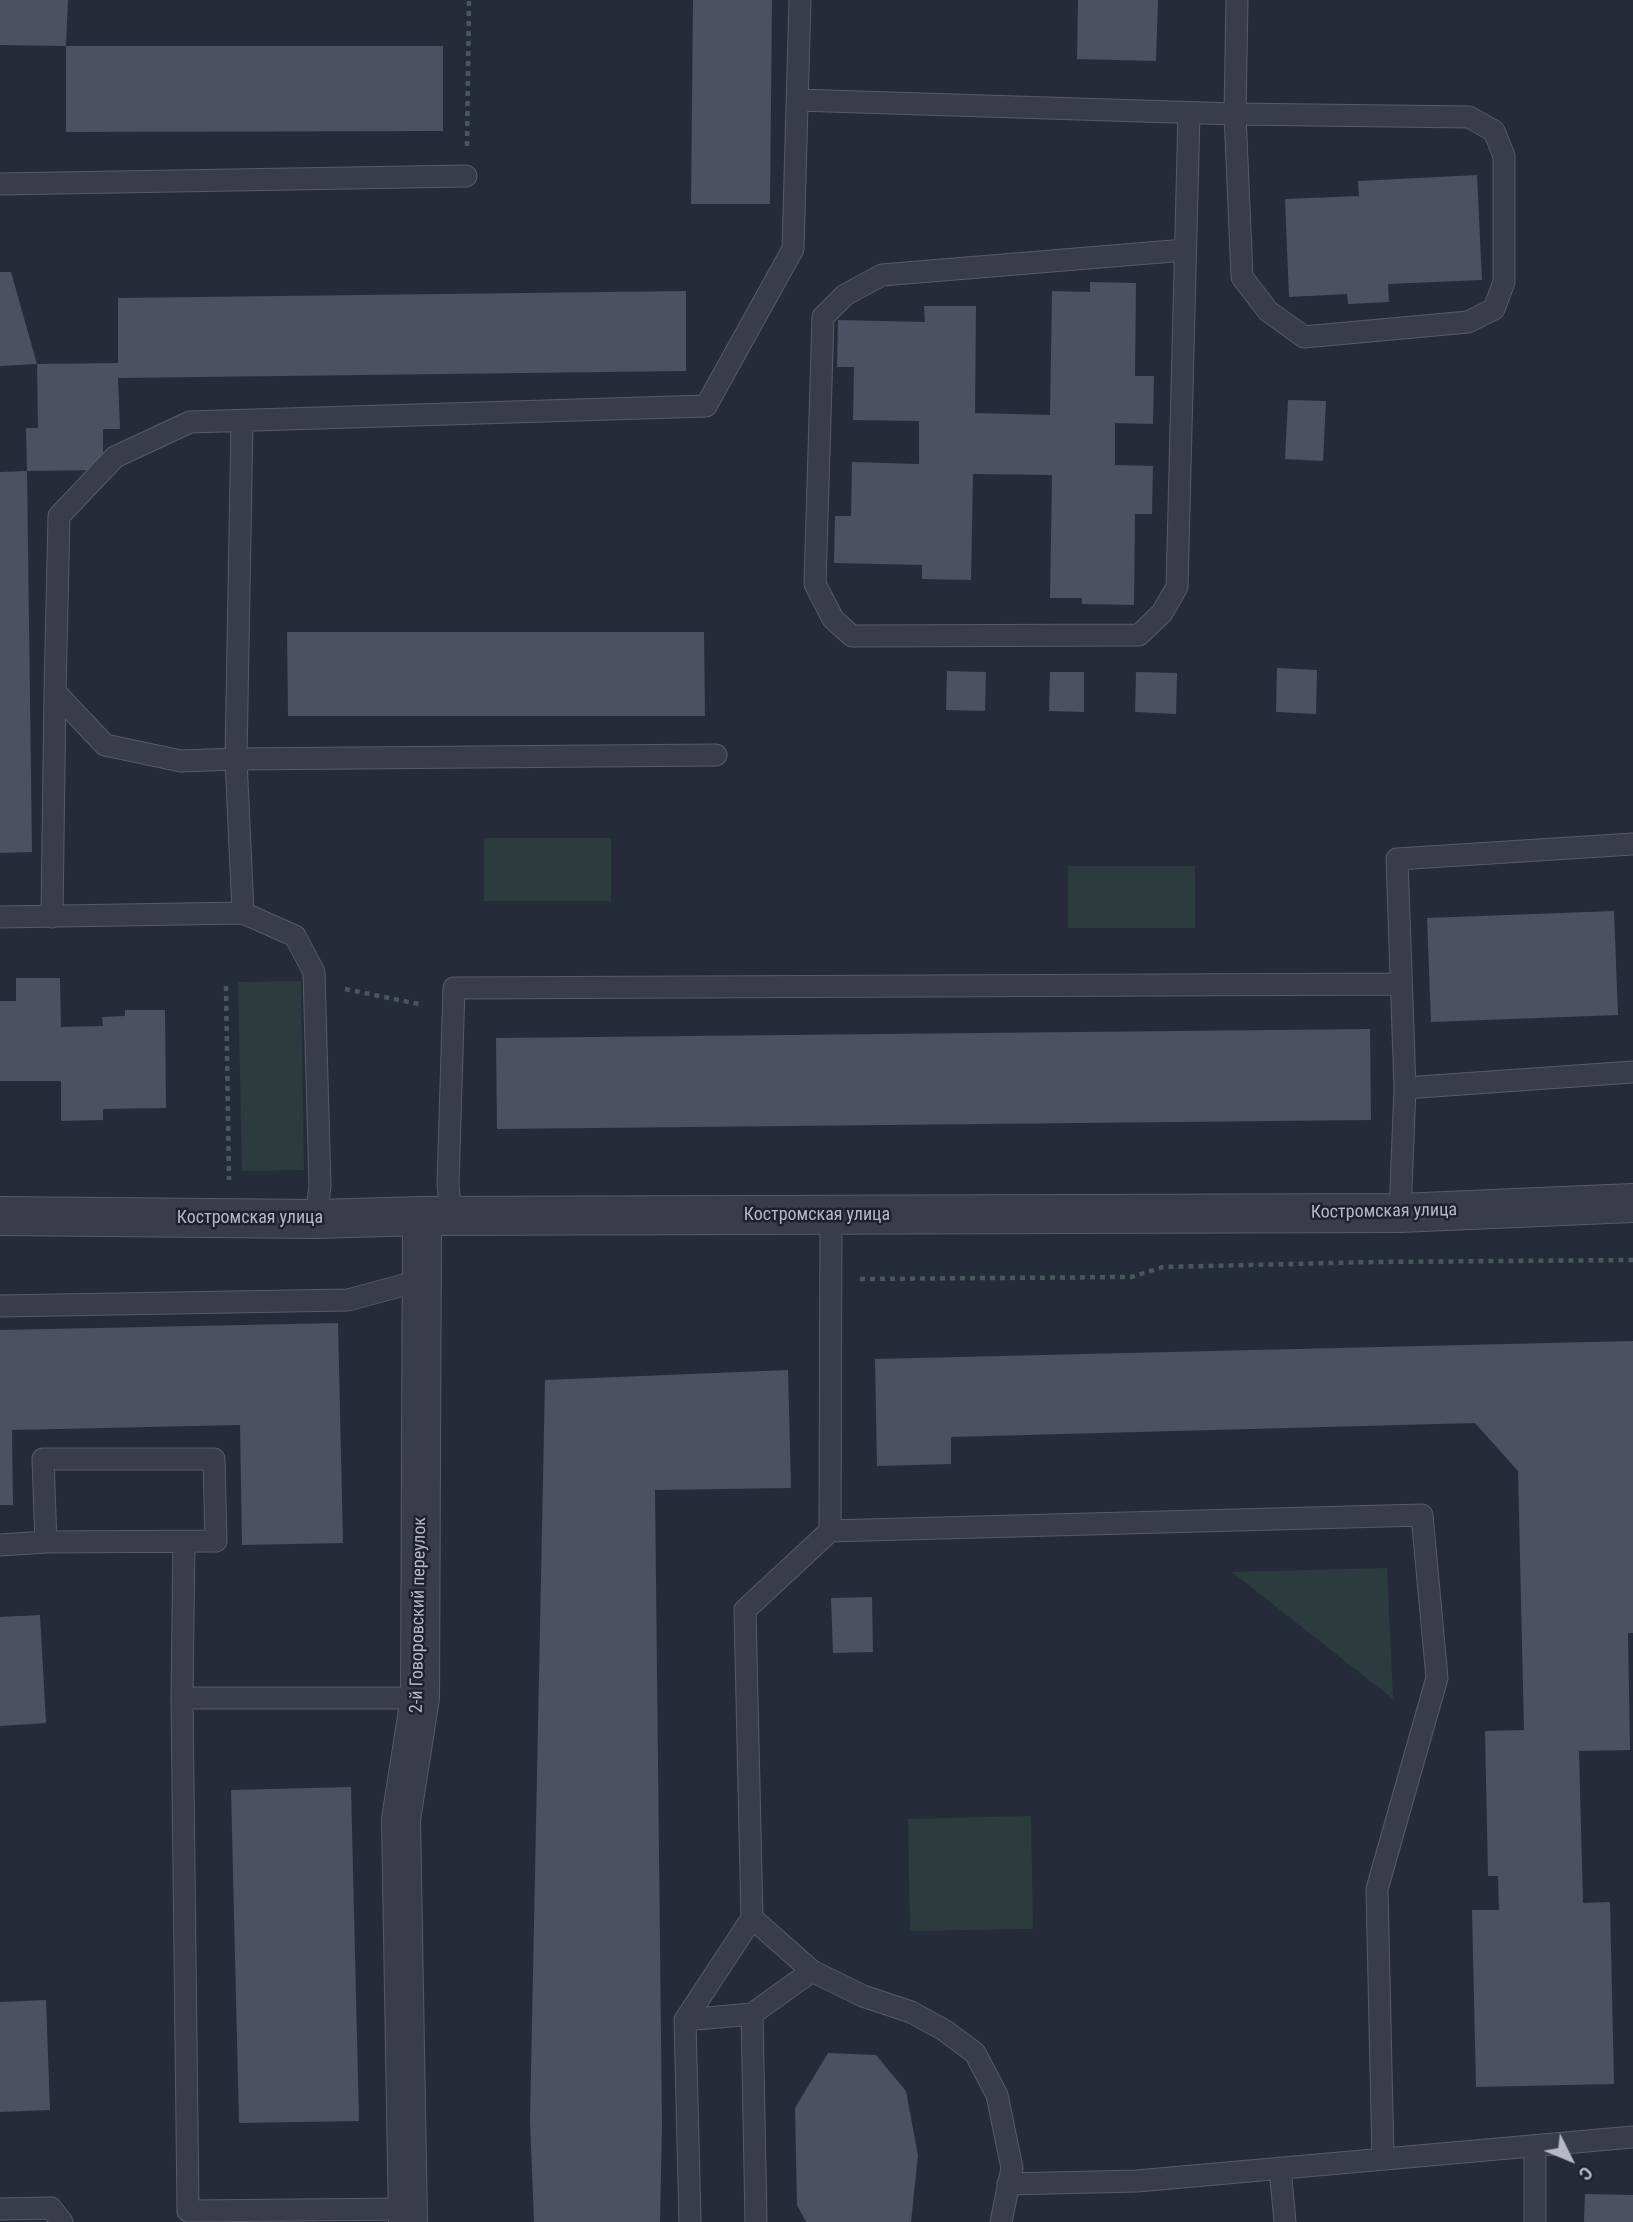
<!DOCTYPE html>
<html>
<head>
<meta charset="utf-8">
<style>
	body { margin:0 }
	#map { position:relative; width:1633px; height:2222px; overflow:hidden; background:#262b39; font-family:"Roboto Condensed",sans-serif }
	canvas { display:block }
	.north { position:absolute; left:1535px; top:2124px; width:70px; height:70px; -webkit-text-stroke:5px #1e222f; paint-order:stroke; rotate:133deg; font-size:19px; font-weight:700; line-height:28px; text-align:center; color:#b5b8c5 }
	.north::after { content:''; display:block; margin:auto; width:24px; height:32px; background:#b5b8c5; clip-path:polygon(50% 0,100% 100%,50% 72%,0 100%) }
</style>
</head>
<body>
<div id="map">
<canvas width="1633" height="2222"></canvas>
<div class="north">С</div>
</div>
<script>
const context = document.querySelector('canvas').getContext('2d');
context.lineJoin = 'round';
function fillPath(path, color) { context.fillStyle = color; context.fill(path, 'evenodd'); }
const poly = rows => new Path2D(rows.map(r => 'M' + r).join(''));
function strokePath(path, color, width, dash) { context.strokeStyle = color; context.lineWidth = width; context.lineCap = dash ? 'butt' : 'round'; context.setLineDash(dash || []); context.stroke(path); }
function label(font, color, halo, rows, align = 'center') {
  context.font = font + ' "Roboto Condensed",sans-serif'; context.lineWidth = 5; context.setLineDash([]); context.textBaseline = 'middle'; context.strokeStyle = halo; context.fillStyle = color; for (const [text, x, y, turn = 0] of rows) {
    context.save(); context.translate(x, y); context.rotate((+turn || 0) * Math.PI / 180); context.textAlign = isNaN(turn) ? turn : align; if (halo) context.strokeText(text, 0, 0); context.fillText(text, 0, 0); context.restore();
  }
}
const green = poly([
	[484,838,611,838,611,901,484,901],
	[1068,866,1195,866,1195,928,1068,928],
	[301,981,304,1170,242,1171,238,982],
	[1387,1568,1393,1699,1232,1572],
	[1031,1816,1033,1929,910,1931,908,1819]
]);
const building = poly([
	[0,0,68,0,66,46,0,45],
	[693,0,772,0,770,204,691,204],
	[1078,0,1158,0,1156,61,1077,59],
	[66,46,443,46,443,131,66,132],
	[1477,175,1482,280,1388,284,1389,302,1348,304,1347,294,1289,297,1285,199,1359,196,1358,181],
	[0,272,11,272,37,364,0,366],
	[1090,282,1136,283,1135,376,1154,376,1153,424,1115,423,1115,465,1153,466,1152,514,1135,514,1134,605,1082,604,1082,598,1050,598,1052,475,973,474,971,580,922,579,922,565,834,563,835,516,851,516,852,462,919,464,919,421,853,420,854,367,837,367,838,320,925,322,924,306,976,306,975,413,1050,415,1052,291,1090,292],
	[686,291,686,371,118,378,120,429,103,429,103,470,27,471,26,428,38,428,37,364,118,363,118,298],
	[1288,400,1326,401,1323,461,1285,459],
	[27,471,32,852,0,853,0,472],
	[287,632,704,632,705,716,288,716],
	[1277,668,1317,670,1316,714,1276,712],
	[947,671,986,672,985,711,946,710],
	[1050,672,1084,672,1084,712,1049,711],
	[1136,672,1177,673,1176,714,1135,712],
	[1614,911,1618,1015,1431,1022,1427,918],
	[16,978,60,978,61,1027,103,1026,102,1017,125,1016,125,1010,165,1010,166,1108,103,1109,103,1120,61,1121,61,1081,0,1081,0,1001,16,1001],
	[1370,1029,1371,1120,497,1129,496,1038],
	[338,1323,343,1543,242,1545,240,1425,12,1430,13,1505,0,1505,0,1330],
	[1633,1341,1633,1633,1628,1633,1630,1750,1579,1751,1583,1903,1610,1902,1614,2084,1476,2087,1472,1910,1499,1910,1498,1876,1488,1876,1485,1731,1524,1730,1518,1471,1475,1423,951,1437,951,1464,877,1466,875,1359],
	[788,1370,791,1488,655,1490,662,2125,660,2222,534,2222,530,2120,545,1380],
	[872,1597,873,1652,833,1653,831,1598],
	[40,1615,46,1723,0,1726,0,1617],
	[351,1787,359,2121,239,2123,231,1790],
	[46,2000,50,2110,0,2112,0,2002],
	[828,2053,876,2055,906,2091,918,2155,911,2222,806,2222,797,2205,795,2108],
	[1585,2194,1633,2195,1633,2222,1584,2222]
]);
const path = poly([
	[467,146,469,0],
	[226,986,229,1180],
	[345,989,423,1005],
	[860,1279,1131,1277,1163,1267,1374,1262,1633,1260]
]);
const service = poly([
	[797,100,1235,114,1237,0],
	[1235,114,1469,117,1494,131,1504,156,1504,282,1494,309,1468,322,1304,337,1268,311,1242,277,1235,114],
	[0,184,466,176],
	[1185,250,882,275,845,295,823,317,815,584,833,619,852,636,1139,635,1162,613,1177,587,1189,113],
	[242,421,236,759,716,755],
	[0,917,243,913],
	[52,917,55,692],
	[1405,1088,1633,1072],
	[1400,1213,1405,1088,1397,859,1633,844],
	[831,1214,830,1531,1422,1515,1437,1678,1377,1889,1383,2159],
	[451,1217,448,1184,454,988,1401,984],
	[316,1219,320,1186,314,972,295,936,243,913,236,759,181,761,105,745,55,692,59,516,115,457,190,422,706,406,793,249,800,0],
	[0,1306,348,1300,422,1280],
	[43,1459,214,1459,216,1541,46,1542,43,1459],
	[830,1531,745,1610,752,1918,812,1971,863,1996,911,2012,944,2030,975,2053,997,2095,1012,2168,1001,2222],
	[184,1541,182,1698,420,1698],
	[0,1545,46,1542],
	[182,1698,188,2211,408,2209],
	[685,2020,752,1918],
	[1280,2168,1285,2222],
	[1008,2184,1137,2181,1633,2137],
	[0,2209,51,2208,62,2222],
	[690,2222,685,2020,752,2014],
	[756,2222,752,2014,812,1971],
	[1535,2222,1535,2146]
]);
const minor = poly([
	[0,1216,316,1219,422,1216,1400,1213,1633,1203],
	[408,2222,401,1819,420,1698,422,1216]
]);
const streetNames = [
	["Костромская улица",1384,1212,-1],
	["Костромская улица",817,1215],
	["Костромская улица",250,1218],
	["2-й Говоровский переулок",419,1615,-89]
];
fillPath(green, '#2c3b3e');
fillPath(building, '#4c5162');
strokePath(service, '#575b68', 23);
strokePath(minor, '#575b68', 40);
strokePath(path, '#49565b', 4.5, [5, 5]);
strokePath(service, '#393d4a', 21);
strokePath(minor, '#393d4a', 38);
label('18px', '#b5b8c5', '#1e222f', streetNames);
</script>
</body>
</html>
